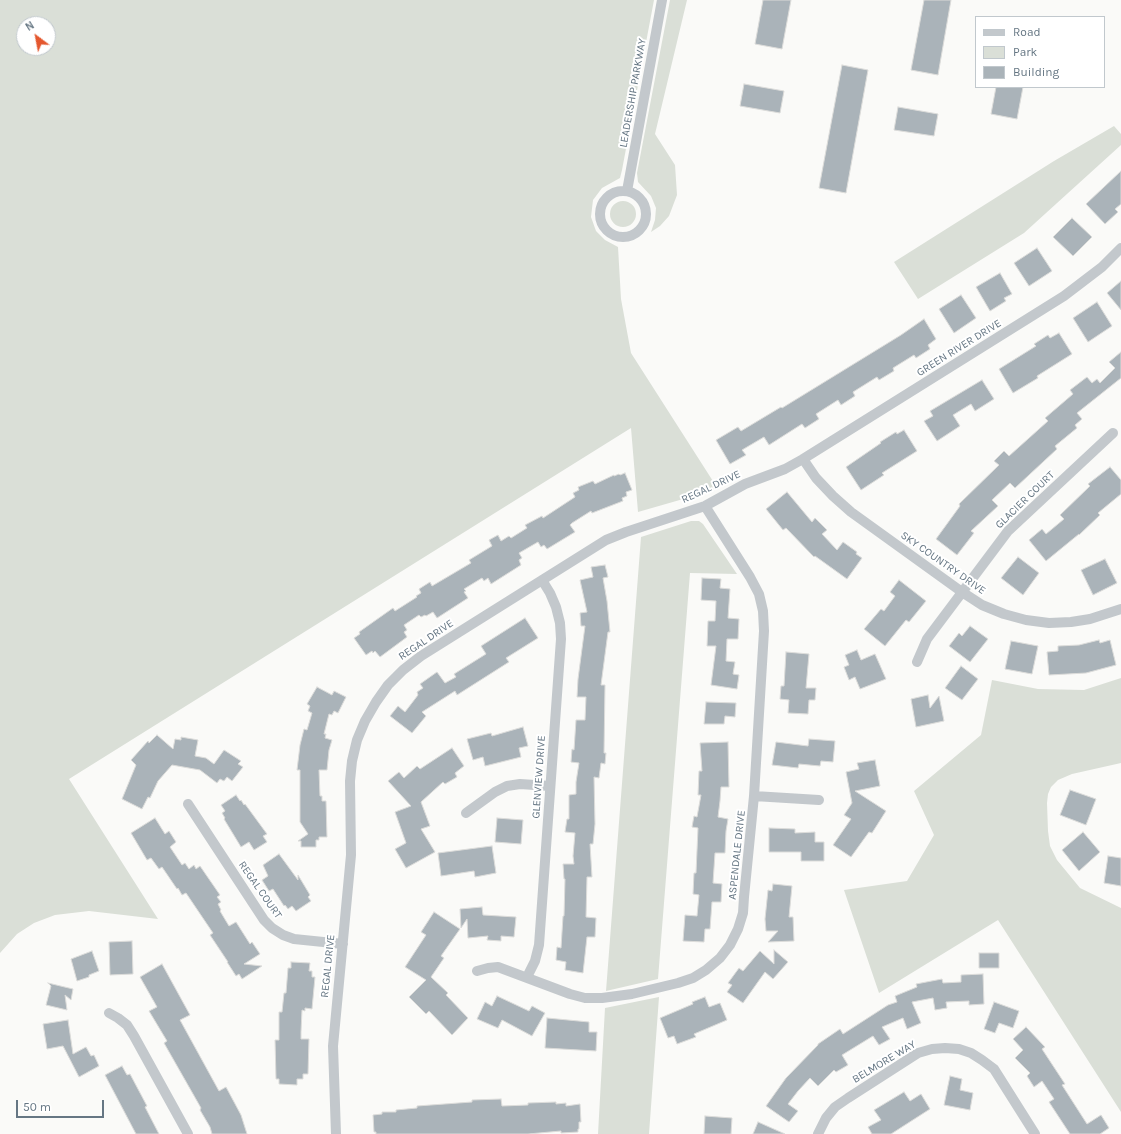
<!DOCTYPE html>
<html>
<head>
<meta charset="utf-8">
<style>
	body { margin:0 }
	#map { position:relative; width:1121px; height:1134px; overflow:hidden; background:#fafaf8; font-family:Karla,sans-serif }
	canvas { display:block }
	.legend { position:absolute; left:975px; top:16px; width:130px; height:72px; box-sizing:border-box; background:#fff; border:1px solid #c1c8cd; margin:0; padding:5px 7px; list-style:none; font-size:12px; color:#657683 }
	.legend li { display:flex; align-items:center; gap:8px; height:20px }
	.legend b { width:20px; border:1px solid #c1c8cd }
	.north { position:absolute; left:16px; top:16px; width:40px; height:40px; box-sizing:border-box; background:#fff; border:1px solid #c1c8cd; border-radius:50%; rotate:328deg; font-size:11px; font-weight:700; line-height:16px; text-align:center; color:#657683 }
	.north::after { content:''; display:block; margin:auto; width:14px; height:18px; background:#e4572e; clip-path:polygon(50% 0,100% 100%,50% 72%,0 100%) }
	.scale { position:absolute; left:16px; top:1100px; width:88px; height:18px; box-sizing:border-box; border:2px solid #657683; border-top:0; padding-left:5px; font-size:12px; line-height:14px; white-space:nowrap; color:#657683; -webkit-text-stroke:3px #fff; paint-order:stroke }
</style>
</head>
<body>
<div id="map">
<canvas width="1121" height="1134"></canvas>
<ul class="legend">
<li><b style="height:5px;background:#c3c8cc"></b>Road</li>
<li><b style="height:11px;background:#dadfd7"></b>Park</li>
<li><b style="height:11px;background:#aab3b9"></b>Building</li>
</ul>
<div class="north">N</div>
<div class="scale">50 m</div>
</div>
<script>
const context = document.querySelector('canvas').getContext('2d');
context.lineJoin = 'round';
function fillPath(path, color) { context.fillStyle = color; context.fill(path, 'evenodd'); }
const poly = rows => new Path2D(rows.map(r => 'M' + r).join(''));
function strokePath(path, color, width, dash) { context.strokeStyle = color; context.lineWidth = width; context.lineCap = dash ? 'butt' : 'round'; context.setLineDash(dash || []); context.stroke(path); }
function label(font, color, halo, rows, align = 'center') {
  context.font = font + ' Karla,sans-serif'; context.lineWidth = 4; context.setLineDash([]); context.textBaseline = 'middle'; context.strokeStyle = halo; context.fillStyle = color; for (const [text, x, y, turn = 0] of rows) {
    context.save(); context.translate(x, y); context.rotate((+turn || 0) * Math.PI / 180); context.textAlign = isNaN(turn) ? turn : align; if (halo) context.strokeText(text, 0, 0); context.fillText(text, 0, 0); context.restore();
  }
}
const green = poly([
	[0,0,654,0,622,170,620,178,602,188,593,200,591,217,596,231,605,240,618,247,621,299,631,353,718,489,638,512,631,428,69,779,158,919,89,911,55,915,34,923,17,934,0,953],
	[24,24,48,24,48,48,24,48],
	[670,0,687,0,655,134,675,165,677,195,669,216,660,226,651,232,655,220,656,208,651,196,638,182,637,173],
	[1114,126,1121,134,1121,145,1024,233,918,299,894,262,1054,161],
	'610 214a13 13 0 1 1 26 0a13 13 0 1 1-26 0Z',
	[691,521,699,521,703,524,737,574,690,573,658,979,606,991,641,537],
	[1121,678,1121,763,1072,774,1058,780,1051,787,1048,794,1047,803,1048,831,1050,846,1057,860,1080,888,1121,908,1121,1112,998,920,879,993,844,890,907,881,934,835,914,791,981,735,992,680,1038,689,1084,690],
	[659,997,649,1134,598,1134,605,1008]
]);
const building = poly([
	[763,0,791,0,782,49,755,44,763,0],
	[924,0,951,0,938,75,911,70,924,0],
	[842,65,868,70,846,193,819,188,842,65],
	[744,84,784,91,780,113,740,106,744,84],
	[996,87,1023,87,1017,119,991,114,996,87],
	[898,107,938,114,934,136,894,130,898,107],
	[1121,171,1121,204,1115,209,1118,212,1105,224,1086,204,1121,171],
	[1072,218,1092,237,1073,256,1053,237,1072,218],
	[1037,248,1052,271,1029,286,1014,263,1037,248],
	[1000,273,1012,294,1004,298,1006,301,990,311,976,287,1000,273],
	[1121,281,1121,310,1107,293,1121,281],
	[961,295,976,318,954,333,939,309,961,295],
	[1097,302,1112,326,1088,342,1073,318,1097,302],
	[924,319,936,339,928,345,930,349,916,358,914,355,893,368,894,371,879,380,877,377,853,392,855,396,841,405,838,400,816,414,819,419,805,428,802,424,769,445,764,437,742,450,746,455,730,464,716,440,738,427,741,431,781,407,782,408,901,335,924,319],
	[1059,333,1072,354,1037,376,1038,378,1013,393,999,369,1036,346,1034,344,1048,335,1050,338,1059,333],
	[1121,352,1121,378,1077,413,1082,419,1075,425,1077,428,1055,446,1057,449,1015,488,1010,483,992,500,998,506,971,531,974,533,957,555,936,539,960,506,959,504,999,465,994,461,1004,451,1009,456,1048,421,1045,418,1073,394,1070,390,1087,377,1092,383,1097,379,1100,383,1115,368,1109,362,1121,352],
	[982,380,994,399,975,411,971,404,953,415,960,426,937,441,924,421,933,416,930,411,982,380],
	[904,430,917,451,882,473,884,475,861,490,846,467,881,443,880,442,896,432,897,434,904,430],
	[1110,467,1121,480,1121,494,1098,513,1100,515,1079,535,1079,534,1046,561,1029,540,1042,529,1046,534,1064,519,1060,515,1090,486,1088,484,1110,467],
	[625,473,632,490,626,492,627,496,622,498,623,501,592,513,591,511,572,523,570,525,575,532,547,549,544,545,541,547,538,542,519,553,522,558,519,560,521,565,491,584,488,578,484,581,482,578,464,589,466,591,464,592,468,598,437,618,433,612,426,616,425,615,421,617,419,615,404,625,407,630,404,632,407,637,380,657,375,651,373,653,372,651,366,655,354,638,360,634,359,632,393,608,395,611,417,597,416,596,421,593,419,589,430,582,432,586,471,563,469,560,492,546,489,540,498,535,501,541,509,536,511,538,527,528,525,525,542,516,543,518,575,497,573,493,579,490,578,487,593,481,595,484,614,475,614,476,619,474,620,475,625,473],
	[787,492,812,522,815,518,827,530,822,534,837,550,843,542,857,552,856,554,862,558,847,579,815,556,814,557,786,528,783,530,766,509,787,492],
	[1018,557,1039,573,1023,595,1001,578,1018,557],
	[1105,559,1117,583,1093,595,1081,570,1105,559],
	[605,565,608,577,603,578,607,601,610,632,608,632,601,685,605,685,604,753,606,753,605,764,601,763,599,778,594,777,595,824,593,844,590,844,592,877,587,877,586,917,596,918,595,937,587,937,583,973,565,970,566,962,556,960,557,947,561,948,563,916,564,916,565,879,564,879,563,864,574,864,573,856,575,833,565,832,567,819,569,819,569,795,576,794,576,782,579,763,571,762,572,749,574,750,576,720,585,720,586,697,577,697,578,679,585,626,581,626,580,613,587,612,580,580,593,577,591,567,605,565],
	[702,578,721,579,720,588,730,589,728,618,739,619,738,639,727,639,726,661,735,662,733,674,739,675,737,689,711,685,716,646,707,646,708,621,715,621,716,601,701,600,702,578],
	[899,580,926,601,909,622,906,620,885,646,864,629,881,609,884,611,895,596,890,592,899,580],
	[525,618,538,638,506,658,509,662,457,695,455,691,422,712,426,716,412,733,390,716,398,706,405,712,418,695,417,692,423,688,420,684,437,672,445,683,456,677,454,674,486,654,481,646,525,618],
	[970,626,988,639,970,662,949,646,959,633,962,636,970,626],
	[1099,640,1100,643,1110,640,1116,665,1086,673,1049,675,1047,652,1058,651,1058,646,1079,645,1099,640],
	[1011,641,1038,646,1032,674,1005,669,1011,641],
	[857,650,861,660,875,654,886,679,860,689,855,677,849,680,844,667,849,665,845,655,857,650],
	[786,652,809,654,806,688,816,688,815,700,809,700,808,714,788,713,789,700,780,699,781,686,784,686,786,652],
	[961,666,978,679,962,700,945,688,961,666],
	[317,687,332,695,334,691,346,697,338,713,334,711,332,715,329,714,324,734,326,734,325,738,332,740,329,750,327,770,319,770,320,796,322,796,322,801,326,801,327,837,319,837,319,840,316,840,316,847,301,847,301,841,298,841,308,834,300,822,300,770,297,770,300,745,304,729,307,730,312,713,308,711,310,706,307,704,317,687],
	[928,695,930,708,939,696,944,721,916,727,911,699,928,695],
	[706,702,736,703,735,717,725,716,724,724,704,724,706,702],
	[523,727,528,746,519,748,521,757,485,766,483,757,473,760,467,739,491,733,492,736,523,727],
	[157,735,173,749,175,739,181,740,181,737,198,740,195,756,206,758,214,764,224,750,241,761,238,764,243,767,232,781,227,777,224,781,220,779,217,783,200,770,172,765,158,781,150,798,148,797,142,809,122,799,136,765,131,760,148,741,149,743,157,735],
	[809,739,835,741,833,762,821,761,820,766,799,764,798,768,772,765,776,742,808,746,809,739],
	[728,742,729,787,721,787,720,801,718,817,728,819,726,831,725,853,715,853,713,883,722,884,721,902,712,902,710,929,705,929,704,942,683,941,685,915,697,916,699,895,693,894,694,873,696,873,698,828,692,827,694,816,697,817,701,795,698,795,699,771,702,771,700,743,728,742],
	[452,748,464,766,455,773,457,777,445,784,443,782,421,802,430,826,421,829,435,852,406,868,395,849,406,843,395,812,411,806,388,781,399,772,404,778,417,766,420,769,452,748],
	[875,760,880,786,855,791,886,811,872,833,869,832,851,857,833,845,851,819,844,815,852,803,846,772,859,769,857,763,875,760],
	[1070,790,1096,799,1086,825,1060,815,1070,790],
	[236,795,240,801,241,800,244,805,245,804,267,834,263,836,267,842,254,850,249,842,241,847,224,819,225,818,222,813,225,811,221,805,236,795],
	[155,818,165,834,169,831,176,842,170,847,182,865,185,863,189,869,194,865,196,869,200,866,220,895,217,897,221,902,218,904,221,910,220,911,229,926,236,922,250,944,252,942,260,954,244,964,262,966,242,979,239,974,236,976,227,962,228,962,210,935,213,933,186,893,182,895,178,888,177,889,162,867,159,869,151,858,147,860,131,833,155,818],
	[497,818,523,820,521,844,495,842,497,818],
	[769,828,795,829,795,833,815,832,815,842,824,842,824,861,801,861,801,852,769,852,769,828],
	[1083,832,1100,852,1079,871,1062,850,1083,832],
	[492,846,496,873,475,877,474,871,441,876,438,853,492,846],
	[279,854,298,880,298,875,310,895,308,897,311,901,296,911,292,906,288,909,285,905,284,906,273,889,269,891,262,880,268,876,263,865,279,854],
	[1108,856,1121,858,1121,886,1104,883,1108,856],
	[773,884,792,886,789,917,793,917,794,941,768,942,778,931,766,931,765,919,768,890,772,891,773,884],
	[482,907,483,915,516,917,514,937,501,936,501,941,487,940,488,936,468,938,467,919,461,928,460,909,482,907],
	[434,912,460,929,441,956,444,958,431,977,448,993,446,995,468,1018,452,1035,429,1011,426,1014,409,997,426,980,405,967,426,935,421,932,434,912],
	[132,941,133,974,110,975,109,942,132,941],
	[774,950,788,962,773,979,765,972,743,1003,727,992,732,985,728,983,739,968,743,971,760,951,774,964,774,950],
	[92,951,99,971,89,975,89,977,77,981,71,959,92,951],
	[979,953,999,953,999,968,979,968,979,953],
	[291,962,310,963,309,971,312,971,312,977,315,977,312,1009,305,1008,305,1011,302,1010,301,1032,301,1039,309,1039,308,1074,303,1074,303,1079,297,1079,297,1085,279,1084,279,1079,276,1079,275,1040,279,1040,279,1012,282,1012,284,993,286,993,288,968,291,968,291,962],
	[162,964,190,1015,180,1020,219,1091,226,1087,241,1115,247,1134,212,1134,210,1127,200,1110,201,1108,164,1043,167,1041,149,1011,157,1007,140,977,162,964],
	[983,974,984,1004,969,1005,969,1001,946,1002,947,1008,935,1010,933,998,912,1002,921,1023,907,1029,903,1018,882,1027,890,1039,879,1045,873,1036,842,1055,848,1065,836,1072,834,1070,818,1086,810,1078,798,1091,788,1104,798,1111,789,1122,766,1106,786,1078,818,1045,818,1044,840,1029,843,1034,888,1005,897,1002,895,996,917,987,916,984,942,979,943,983,961,982,961,975,983,974],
	[48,983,73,989,71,1000,65,995,67,1010,46,1005,51,986,48,983],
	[497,996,529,1011,532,1006,545,1013,532,1036,502,1020,498,1028,477,1019,485,1002,492,1006,497,996],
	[705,997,709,1007,720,1003,727,1020,694,1034,696,1037,677,1044,674,1036,668,1038,660,1018,693,1004,692,1002,705,997],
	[994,1002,1019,1011,1013,1028,999,1023,995,1033,984,1029,994,1002],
	[547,1018,589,1022,589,1032,597,1032,596,1051,545,1048,547,1018],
	[68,1020,73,1054,86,1047,91,1056,94,1055,99,1066,79,1077,63,1046,47,1049,43,1024,68,1020],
	[1026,1027,1045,1047,1042,1049,1065,1084,1062,1085,1087,1124,1101,1115,1109,1128,1100,1134,1070,1134,1049,1102,1054,1099,1042,1081,1034,1087,1027,1076,1030,1073,1015,1058,1023,1050,1013,1039,1026,1027],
	[122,1066,127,1075,130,1074,147,1106,145,1107,159,1134,136,1134,105,1075,122,1066],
	[950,1076,962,1079,960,1090,973,1093,970,1110,944,1105,950,1076],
	[904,1092,910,1101,921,1094,930,1109,891,1134,872,1134,868,1127,881,1120,874,1110,904,1092],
	[501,1099,502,1106,528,1105,528,1103,556,1102,556,1104,566,1103,566,1106,580,1104,581,1122,579,1122,579,1129,578,1129,578,1132,561,1133,561,1131,528,1134,376,1134,376,1132,374,1132,373,1115,382,1114,382,1112,396,1112,396,1110,417,1108,417,1106,472,1102,472,1100,501,1099],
	[705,1116,732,1118,731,1134,704,1134,705,1116],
	[758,1122,785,1134,753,1134,758,1122]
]);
const minor = poly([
	'600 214a23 23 0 1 1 46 0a23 23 0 1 1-46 0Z',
	[627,191,662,0],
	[803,459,816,478,833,496,851,512,962,592,982,605,1004,614,1026,620,1049,623,1071,622,1090,619,1121,609],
	[917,662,927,639,1008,531,1113,433],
	[754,796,819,800],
	[188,804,264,920,272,928,283,935,294,939,343,944],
	[466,813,495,792,507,786,520,784,550,786],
	[477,971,488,968,498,967,570,994,585,998,602,998,632,994,678,983,693,978,706,970,720,958,730,945,738,929,743,913,744,897,754,796,764,631,763,611,759,594,750,577,705,506],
	[527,977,535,961,539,945,561,639,560,623,556,607,550,593,542,580],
	[109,1013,118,1018,127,1025,134,1036,188,1134],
	[336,1134,333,1046,351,855,350,781,352,761,357,740,365,721,376,702,388,685,403,670,421,656,606,540,626,532,705,506,745,484,785,469,803,459,1064,296,1102,267,1121,248],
	[818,1134,826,1118,835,1107,848,1098,918,1053,932,1049,945,1048,959,1049,971,1053,982,1060,994,1069,1035,1134]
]);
const streetNames = [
	["LEADERSHIP PARKWAY",633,93,-80],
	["GREEN RIVER DRIVE",959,348,-32],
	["REGAL DRIVE",711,487,-25],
	["GLACIER COURT",1025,500,-44],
	["SKY COUNTRY DRIVE",943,563,35],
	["REGAL DRIVE",426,640,-34],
	["GLENVIEW DRIVE",539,777,-86],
	["ASPENDALE DRIVE",737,855,-84],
	["REGAL COURT",260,890,55],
	["REGAL DRIVE",328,966,-84],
	["BELMORE WAY",884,1062,-31]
];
fillPath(green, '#dadfd7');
fillPath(building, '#aab3b9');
strokePath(building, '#dcdcda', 1);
strokePath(minor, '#c3c8cc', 10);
label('11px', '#657683', '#fff', streetNames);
</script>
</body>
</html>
